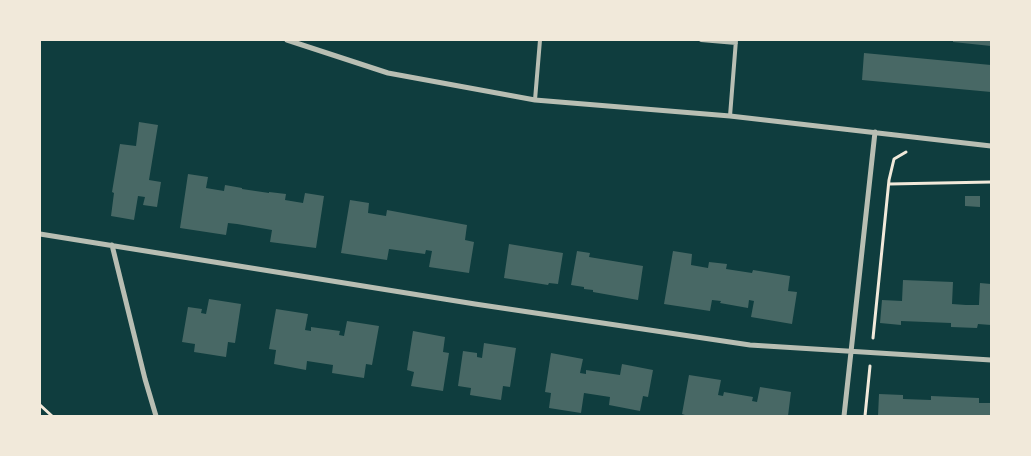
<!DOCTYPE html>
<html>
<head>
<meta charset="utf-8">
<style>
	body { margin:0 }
	#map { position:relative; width:1031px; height:456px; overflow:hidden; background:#0f3d3e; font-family:Roboto,sans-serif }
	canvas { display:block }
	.frame { position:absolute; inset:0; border:41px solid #f1e9da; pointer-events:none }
</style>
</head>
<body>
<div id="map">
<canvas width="1031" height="456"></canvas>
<div class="frame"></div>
</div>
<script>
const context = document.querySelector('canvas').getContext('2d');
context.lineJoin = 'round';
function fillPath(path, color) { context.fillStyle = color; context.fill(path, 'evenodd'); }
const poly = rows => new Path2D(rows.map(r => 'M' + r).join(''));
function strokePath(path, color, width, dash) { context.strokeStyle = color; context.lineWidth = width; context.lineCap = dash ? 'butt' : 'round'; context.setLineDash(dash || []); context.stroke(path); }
const building = poly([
	[953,40,991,40,991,46,953,42],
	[864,53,991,65,991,92,862,80],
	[139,122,158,125,149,180,161,182,157,207,143,205,145,197,138,196,134,220,111,216,114,193,112,192,120,144,136,146],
	[188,174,208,177,206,188,224,191,225,185,242,188,242,189,269,193,269,192,286,194,285,200,303,203,305,193,324,196,316,248,270,242,272,230,237,224,228,223,226,235,180,228],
	[965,196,980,196,980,207,965,206],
	[350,200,369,203,368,213,386,216,387,210,467,225,465,240,474,242,469,273,429,267,432,251,426,250,425,254,389,249,387,260,341,253],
	[509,244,563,253,558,284,549,283,548,285,504,278],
	[577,251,590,253,589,257,643,266,638,300,593,292,593,290,584,289,584,287,571,285],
	[673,251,692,254,691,265,708,268,709,262,727,264,726,269,752,273,753,270,790,276,788,291,797,292,792,324,751,317,754,301,749,300,748,308,720,303,721,301,712,300,710,311,664,304],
	[903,280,953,282,952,304,966,305,979,305,980,283,991,284,991,325,978,324,977,328,951,327,951,323,901,321,901,325,880,323,882,300,902,301],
	[209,299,241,304,235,343,228,342,226,357,194,352,195,344,182,342,188,307,202,309,201,313,206,314],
	[276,309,308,314,305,330,311,331,311,327,340,331,339,335,344,336,347,321,379,326,372,365,366,364,364,378,332,373,333,365,307,361,306,370,274,364,276,350,269,349],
	[413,331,445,337,443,352,449,353,443,391,411,386,414,372,407,370],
	[484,343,516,348,510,387,503,386,501,400,470,395,471,388,458,386,463,351,477,353,477,357,482,358],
	[551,353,583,359,580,373,586,374,586,370,620,375,622,364,653,370,648,397,643,396,640,411,609,405,610,397,584,393,581,413,549,408,551,393,545,392],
	[689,375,721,380,718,395,723,396,724,392,753,397,752,401,757,402,760,387,791,392,788,416,688,416,682,414],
	[879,394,903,395,903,399,931,400,931,396,979,398,979,403,991,403,991,416,878,416]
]);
const path = poly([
	[889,184,991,182],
	[873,338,889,180,894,159,906,152],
	[40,405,52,416],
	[865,416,870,366]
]);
const service = poly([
	[701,40,736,43],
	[535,100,540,40],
	[730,116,736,40]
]);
const minor = poly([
	[287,40,388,73,535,100,730,116,991,146],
	[40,234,475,304,750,345,991,360],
	[112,245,145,379,156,416],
	[844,416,875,132]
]);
fillPath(building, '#486865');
strokePath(path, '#f1e9da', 3);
strokePath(service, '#b8beb3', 4);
strokePath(minor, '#b8beb3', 5);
</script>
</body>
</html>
